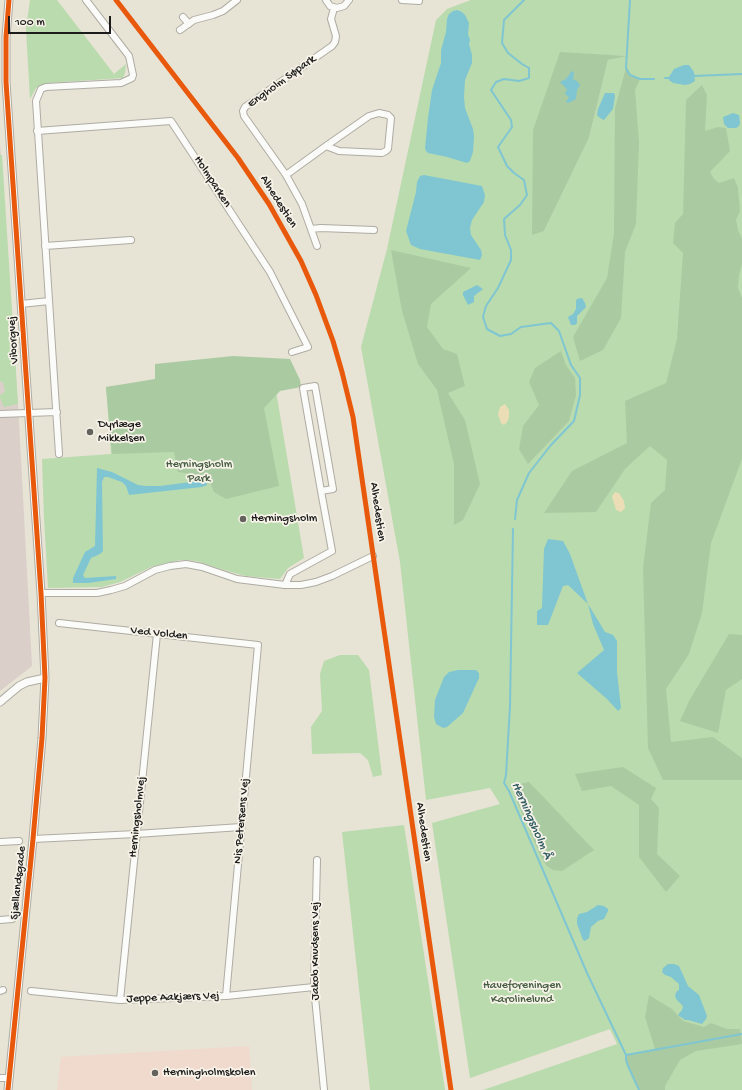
<!DOCTYPE html>
<html>
<head>
<meta charset="utf-8">
<style>
	body { margin:0 }
	#map { position:relative; width:742px; height:1090px; overflow:hidden; background:#e7e3d5; font-family:"Gochi Hand",sans-serif }
	canvas { display:block }
	.scale { position:absolute; left:8px; top:16px; width:103px; height:18px; box-sizing:border-box; border:2px solid #1c1c1c; border-top:0; padding-left:5px; font-size:12px; line-height:14px; white-space:nowrap; color:#1c1c1c; -webkit-text-stroke:3px #f7f3e8; paint-order:stroke }
</style>
</head>
<body>
<div id="map">
<canvas width="742" height="1090"></canvas>
<div class="scale">100 m</div>
</div>
<script>
const context = document.querySelector('canvas').getContext('2d');
context.lineJoin = 'round';
function fillPath(path, color) { context.fillStyle = color; context.fill(path, 'evenodd'); }
const poly = rows => new Path2D(rows.map(r => 'M' + r).join(''));
function strokePath(path, color, width, dash) { context.strokeStyle = color; context.lineWidth = width; context.lineCap = dash ? 'butt' : 'round'; context.setLineDash(dash || []); context.stroke(path); }
function label(font, color, halo, rows, align = 'center') {
  context.font = font + ' "Gochi Hand",sans-serif'; context.lineWidth = 3.5; context.setLineDash([]); context.textBaseline = 'middle'; context.strokeStyle = halo; context.fillStyle = color; for (const [text, x, y, turn = 0] of rows) {
    context.save(); context.translate(x, y); context.rotate((+turn || 0) * Math.PI / 180); context.textAlign = isNaN(turn) ? turn : align; if (halo) context.strokeText(text, 0, 0); context.fillText(text, 0, 0); context.restore();
  }
}
const built = poly([
	[249,1046,252,1090,57,1090,61,1057]
]);
const industrial = poly([
	[0,143,18,404,32,666,0,691]
]);
const green = poly([
	[30,0,57,0,114,74,126,64,125,73,123,78,48,83,36,88,30,99,26,29],
	[471,0,742,0,742,1090,483,1090,617,1044,610,1029,470,1078,432,823,500,804,490,788,426,800,400,562,361,347,387,249,436,20,447,9],
	[560,53,626,56,608,60,589,138,544,231],
	[0,155,2,155,18,404,4,407,0,398,0,395,5,392,3,382,0,382],
	[268,368,277,397,304,558,288,568,280,579,246,576,227,571,196,561,180,560,151,567,120,582,102,587,48,588,44,518,42,459,111,454,106,387],
	[340,655,358,655,369,670,382,775,373,777,368,760,360,753,312,754,311,727,322,711,320,674,324,661],
	[404,825,445,1090,370,1090,342,832]
]);
const forest = poly([
	[560,52,628,56,608,60,589,138,544,231,532,235,533,130],
	[626,68,630,75,640,79,635,90,639,142,636,224,625,252,621,318,603,350,580,361,573,337,607,278,614,233,615,108],
	[702,85,707,95,705,131,718,127,726,128,730,151,710,172,714,179,719,183,734,178,738,188,740,211,736,220,738,230,742,239,742,264,739,275,738,288,742,298,742,459,711,543,702,613,689,654,666,689,671,742,713,737,742,758,742,780,663,780,648,748,643,568,651,503,665,490,667,460,650,446,625,469,596,512,544,513,572,471,627,443,625,401,666,383,677,339,683,253,673,243,675,223,683,214,686,100],
	[391,250,471,268,431,304,427,327,443,349,457,354,465,386,448,393,465,420,480,484,463,520,454,525,454,464,437,390,418,364,402,311],
	[561,351,566,365,575,378,576,395,569,421,528,464,519,449,523,426,539,405,529,382,535,368],
	[233,356,290,359,300,380,301,387,280,391,264,408,279,486,226,499,214,492,208,478,204,476,178,472,174,452,112,454,106,387,155,379,155,364],
	[729,634,742,635,742,679,726,690,718,733,680,721,689,701],
	[623,767,656,788,651,799,659,808,657,854,680,876,666,892,639,857,639,805,611,786,582,791,575,774],
	[529,782,594,850,562,871,553,870,546,865,541,857,516,799,512,785],
	[649,995,672,1009,683,1021,704,1027,711,1023,727,1029,740,1029,742,1044,696,1051,680,1060,665,1086,665,1090,639,1090,628,1066,626,1060,626,1055,655,1049,645,1017]
]);
const sand = poly([
	[505,404,509,410,509,417,507,422,504,425,501,423,498,414,500,407],
	[615,492,619,493,624,501,625,508,621,512,616,510,613,500,612,496]
]);
const water = poly([
	[457,10,462,12,465,15,469,23,468,34,470,40,469,44,472,55,472,63,465,80,464,97,465,108,473,129,474,136,473,152,470,161,467,163,447,157,428,153,426,151,425,148,428,118,432,90,441,63,441,50,446,32,447,19,449,14,453,11],
	[684,65,689,65,694,72,695,81,690,84,685,85,673,83,669,80,669,77,674,69],
	[572,71,574,72,573,79,578,82,580,85,577,90,576,99,568,103,566,102,569,97,565,94,567,89,560,82,566,79],
	[605,93,614,93,615,96,613,109,604,120,600,118,597,115,598,109],
	[733,113,739,115,740,123,739,126,736,128,728,128,724,124,723,117],
	[424,175,482,186,485,195,484,202,472,220,470,228,471,235,481,250,482,255,480,260,420,249,411,245,406,231,416,192,417,182,420,176],
	[477,285,483,289,474,296,474,302,468,305,463,295,463,292],
	[582,298,585,303,586,307,577,316,577,323,575,325,571,325,568,317,573,314,576,309,576,301,577,299],
	[97,468,112,472,138,485,146,486,160,486,206,480,207,485,202,487,129,495,126,486,122,482,108,477,104,477,102,482,103,551,100,554,91,558,83,575,85,578,116,576,116,579,88,583,73,583,73,578,85,552,95,546],
	[548,539,563,541,570,554,588,604,605,632,613,635,617,641,617,672,621,708,618,711,607,699,577,673,604,650,593,624,588,604,568,585,563,586,548,625,537,625,537,611,542,608,544,549],
	[458,670,476,670,479,673,479,678,463,713,447,727,443,728,436,724,434,717,435,700,444,677,449,672],
	[598,905,604,906,608,909,608,911,604,919,598,921,591,927,589,938,585,941,583,940,577,924,577,918,579,914,587,912],
	[668,964,674,964,679,966,688,986,699,995,707,1016,706,1019,702,1024,688,1020,685,1020,678,1015,682,1010,683,1006,676,999,675,995,677,991,679,990,679,984,671,977,665,975,662,972,663,968]
]);
const stream = poly([
	[630,0,626,68,630,75,640,79,654,79],
	[693,76,742,74],
	[665,78,671,78],
	[515,519,517,500,529,473,551,445,574,421,580,395,580,378,571,365,559,331,551,323,521,327,511,334,500,336,487,329,483,317,486,306,498,288,511,260,511,250,505,235,504,219,520,205,527,195,524,180,514,173,507,166,498,147,512,127,511,120,491,90,496,82,504,79,519,81,529,78,529,68,522,64,508,53,502,43,504,20,524,0],
	[513,529,510,706,506,775,504,783,509,791,587,973,626,1055,626,1060,628,1066,639,1090],
	[626,1055,742,1034]
]);
const minor = poly([
	[326,0,330,6,337,8,344,6,349,0],
	[402,0,419,1],
	[183,17,189,24],
	[180,30,194,20,213,15,223,11,237,0],
	[37,131,171,121,270,272,308,347,292,352],
	[286,175,326,146,369,116,379,113,388,115,391,118,388,149,386,151,382,153,339,151,326,146],
	[311,229,321,228,374,230],
	[45,246,131,240],
	[317,246,302,204,286,175,244,116,243,111,245,107,332,46,335,42,336,36,331,19,334,8],
	[21,304,49,301],
	[0,414,57,412],
	[59,454,36,101,41,89,46,87,121,83,132,78,133,75,129,56,86,0],
	[285,585,290,574,332,551,321,491,303,388,315,386,333,489,321,491],
	[41,593,97,593,111,590,125,586,155,570,170,566,186,564,202,567,237,579,285,585,301,585,316,582,332,576,373,556],
	[59,623,258,645,226,996],
	[33,839,136,834,241,827],
	[0,842,19,841],
	[317,860,314,987,324,1090],
	[0,920,12,919],
	[0,991,3,990],
	[31,991,120,1000,226,996,314,987],
	[120,1000,157,634],
	[0,1078,9,1078]
]);
const tertiary = poly([
	[0,702,19,686,27,682,45,678],
	[8,1090,33,839,42,738,45,678,41,593,6,82,6,37,9,0]
]);
const cycleway = poly([
	[116,0,238,158,269,204,301,261,316,295,333,341,342,372,353,417,451,1090],
	[8,1090,33,839,42,738,45,678,41,593,6,82,6,37,9,0]
]);
const markers = [
	[90,432,4,"#63625d"],
	[243,519,4,"#63625d"],
	[155,1073,4,"#63625d"]
];
const streetNames = [
	["Engholm Søpark",282,82,-36],
	["Holmparken",212,182,57],
	["Alhedestien",278,202,58],
	["Viborgvej",14,340,-94],
	["Alhedestien",377,512,82],
	["Ved Volden",159,634,6],
	["Herningsholmvej",138,817,-84],
	["Nis Petersens Vej",242,821,-85],
	["Alhedestien",423,832,82],
	["Sjællandsgade",19,883,-84],
	["Jakob Knudsens Vej",316,951,-90],
	["Jeppe Aakjærs Vej",173,998,-2]
];
const poiNames = [
	["Dyrlæge",98,425],
	["Mikkelsen",98,439],
	["Herningsholm",251,519],
	["Herningholmskolen",163,1073]
];
const parkNames = [
	["Herningsholm",199,465],
	["Park",199,479],
	["Haveforeningen",522,986],
	["Karolinelund",522,1000]
];
const waterNames = [
	["Herningsholm Å",531,821,66]
];
fillPath(built, '#f0d9cd');
fillPath(industrial, '#dbcfc9');
fillPath(green, '#badbad');
fillPath(forest, '#aacaa2');
fillPath(sand, '#ebdeb7');
fillPath(water, '#7fc6d2');
strokePath(stream, '#7fc6d2', 2);
strokePath(minor, '#aeaca3', 8);
strokePath(tertiary, '#aeaca3', 9);
strokePath(minor, '#fbfbf9', 6);
strokePath(tertiary, '#fbfbf9', 7);
strokePath(cycleway, '#e8590c', 5);
for (const [x, y, r, color] of markers) { const dot = new Path2D(); dot.arc(x, y, r, 0, 2 * Math.PI); context.fillStyle = color; context.fill(dot); strokePath(dot, '#f7f3e8', 1.5); }
label('12px', '#1c1c1c', '#f7f3e8', streetNames);
label('12px', '#1c1c1c', '#f7f3e8', poiNames, 'left');
label('12px', '#465d43', '#f7f3e8', parkNames);
label('italic 13px', '#325b64', '#f7f3e8', waterNames);
</script>
</body>
</html>
